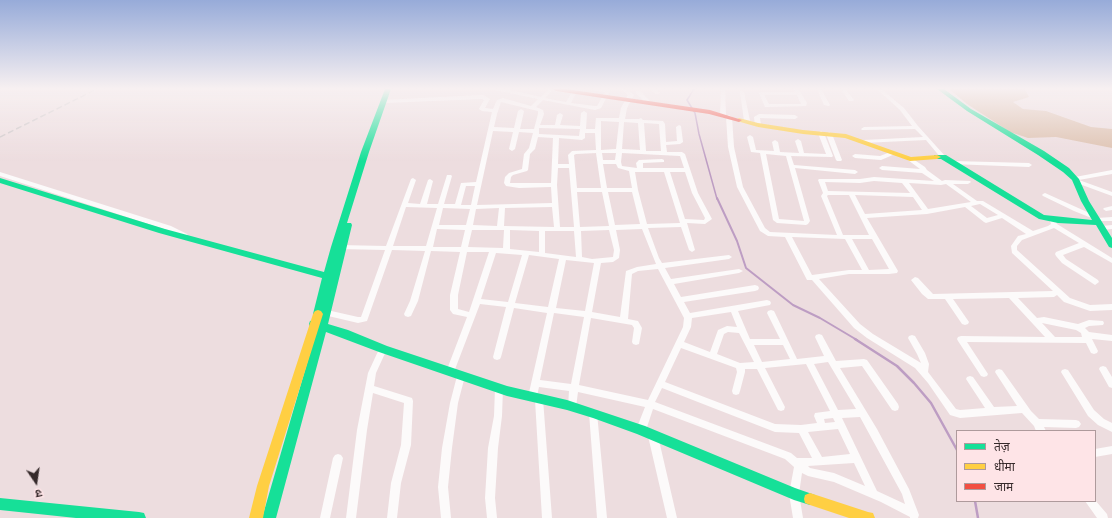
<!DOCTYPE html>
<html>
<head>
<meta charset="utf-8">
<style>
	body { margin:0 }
	#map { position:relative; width:1112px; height:518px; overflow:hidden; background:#eddddf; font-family:"Titillium Web","Noto Sans Devanagari",sans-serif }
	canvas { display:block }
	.legend { position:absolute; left:956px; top:430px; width:140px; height:72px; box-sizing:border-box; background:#fee4e7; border:1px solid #ae9a9c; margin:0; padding:5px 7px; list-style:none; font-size:12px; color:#362a2b }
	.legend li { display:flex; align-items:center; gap:8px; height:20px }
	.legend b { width:20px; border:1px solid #ae9a9c }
	.north { position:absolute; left:16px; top:462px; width:40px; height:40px; -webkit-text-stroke:3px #fee4e7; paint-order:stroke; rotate:167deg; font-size:11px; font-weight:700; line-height:16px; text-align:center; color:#362a2b }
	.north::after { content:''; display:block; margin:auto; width:14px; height:18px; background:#362a2b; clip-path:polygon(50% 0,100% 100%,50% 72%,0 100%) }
</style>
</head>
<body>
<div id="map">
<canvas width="1112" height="518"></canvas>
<ul class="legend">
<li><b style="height:5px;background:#16e098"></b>तेज़</li>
<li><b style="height:5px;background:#ffcf43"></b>धीमा</li>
<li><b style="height:5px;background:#f24e42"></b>जाम</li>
</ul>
<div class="north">उ</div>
</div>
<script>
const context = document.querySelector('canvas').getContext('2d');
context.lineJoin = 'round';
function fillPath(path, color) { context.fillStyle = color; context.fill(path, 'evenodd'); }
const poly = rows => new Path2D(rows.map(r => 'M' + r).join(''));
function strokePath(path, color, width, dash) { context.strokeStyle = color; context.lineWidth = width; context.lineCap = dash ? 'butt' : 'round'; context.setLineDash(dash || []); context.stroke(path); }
const green = poly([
	[949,89,1025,89,1029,97,1013,102,1023,109,1046,111,1091,127,1112,129,1112,148,1056,137,1028,138,1010,132,967,104]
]);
const streamFar2 = poly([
	[694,89,687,100,695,113,699,134,717,199]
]);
const streamFar1 = poly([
	[717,198,737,241,746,268,793,305,820,318,857,340]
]);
const stream = poly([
	[855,339,897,366,914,383,931,403,957,450],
	[975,501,978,518]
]);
const street = poly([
	[496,89,503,89,541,97,549,89,553,89,545,98,566,102,574,89,578,89,571,103,595,106,597,106,605,92,593,90,593,89,611,89,601,108,595,110,543,100,536,107,543,110,544,114,540,125,555,125,557,115,560,113,563,115,560,125,580,126,581,113,584,111,587,113,586,129,595,129,596,118,619,118,621,108,628,95,622,89,626,89,634,95,627,108,625,119,639,119,641,118,643,120,663,121,665,124,666,142,677,141,676,127,679,125,681,126,683,142,680,144,666,145,667,152,682,152,685,154,698,193,712,219,705,224,687,223,695,250,692,252,689,250,681,227,648,228,659,258,662,263,729,255,732,257,729,259,665,268,671,279,739,269,743,271,739,273,674,284,681,297,755,285,758,286,759,288,758,290,755,291,684,302,690,313,767,300,770,301,771,303,770,305,738,311,750,339,780,339,767,313,768,311,771,310,774,311,775,313,797,359,824,356,815,337,816,335,819,334,822,335,836,361,864,359,867,360,898,404,899,407,898,410,895,411,892,410,862,366,840,368,877,429,909,489,919,515,918,518,910,518,910,517,881,502,834,482,808,476,802,473,799,494,803,518,793,518,789,494,794,467,785,459,653,409,646,430,644,433,641,434,638,433,636,430,645,407,578,392,576,407,575,410,572,411,569,410,568,407,569,391,539,387,537,396,539,395,542,396,543,399,552,518,542,518,535,400,532,401,529,400,528,397,547,313,514,308,501,357,500,359,497,360,494,359,493,357,506,307,480,304,454,372,453,374,450,375,447,374,446,372,467,317,453,314,450,310,450,295,460,252,431,251,418,301,411,316,408,317,405,316,404,314,410,301,425,251,392,250,367,321,358,323,324,315,323,313,324,311,327,310,358,317,361,317,385,250,339,249,336,247,339,245,386,246,411,179,413,178,416,180,408,203,420,204,428,180,430,179,433,181,427,204,438,204,447,175,451,175,452,176,444,204,455,204,461,183,476,182,492,112,482,111,479,109,484,100,482,99,383,103,380,101,381,100,483,95,490,99,485,108,493,109,497,100,503,98,531,106,538,99,496,90,496,89],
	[501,102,538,111,538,114,534,129,520,129,524,111,521,109,518,111,514,128,494,127,497,114,501,102],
	[601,121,619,122,616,149,601,150,601,121],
	[624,122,638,123,640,150,622,149,624,122],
	[644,123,659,124,661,151,646,151,644,123],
	[539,128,580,129,579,136,539,134,539,128],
	[493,131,513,132,509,149,512,151,515,149,519,132,533,133,529,148,524,154,522,169,509,173,505,177,504,183,506,186,519,188,551,187,552,203,477,205,493,131],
	[585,133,595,133,596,150,572,151,568,155,569,164,558,164,559,138,582,140,585,138,585,133],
	[538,137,553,138,551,183,510,183,511,177,513,175,527,171,528,170,530,154,535,149,538,137],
	[596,153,601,188,577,188,574,155,576,154,596,153],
	[602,153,616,153,615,160,603,160,602,153],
	[622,153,680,156,684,168,643,168,643,163,664,162,664,160,662,159,639,160,636,163,637,168,622,166,621,162,622,153],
	[603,164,616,164,618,168,629,171,632,188,607,188,603,164],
	[558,168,569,168,574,227,560,227,557,185,558,168],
	[635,172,664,172,680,223,647,224,638,190,635,172],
	[670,172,685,172,692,193,705,218,704,220,685,219,670,172],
	[466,186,475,186,471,205,461,205,466,186],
	[577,192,602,192,609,226,580,227,577,192],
	[608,192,632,192,640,224,615,225,608,192],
	[406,207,437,208,426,246,393,246,406,207],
	[552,207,554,227,504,226,505,208,552,207],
	[443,208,470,209,466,225,439,225,443,208],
	[499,208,497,226,473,225,476,209,499,208],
	[437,229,465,230,461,247,433,247,437,229],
	[642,229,656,264,637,267,626,271,620,317,592,312,601,263,613,262,619,258,620,250,616,230,642,229],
	[472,230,504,230,503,248,468,247,472,230],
	[510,230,539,231,539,252,510,249,510,230],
	[609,230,614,250,613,257,592,259,582,257,581,231,609,230],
	[545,231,574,231,576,257,545,253,545,231],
	[467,252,489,252,469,312,458,309,458,295,467,252],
	[496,253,522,255,508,302,481,299,496,253],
	[529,255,559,259,548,307,515,303,529,255],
	[566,260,594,263,585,311,556,308,566,260],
	[658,269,684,318,683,327,648,400,579,385,591,318,632,325,634,328,632,342,633,344,636,345,639,344,642,328,638,321,628,319,632,274,638,271,658,269],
	[731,312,737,327,727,326,718,330,710,352,684,342,691,327,692,318,731,312],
	[554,313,584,317,571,384,540,380,554,313],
	[728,332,739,333,754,362,740,363,717,354,724,334,728,332],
	[754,345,783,345,790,359,762,362,754,345],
	[681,348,736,368,737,372,732,391,733,394,736,395,739,394,740,391,745,372,745,369,757,369,778,410,781,411,784,410,785,407,765,368,806,364,830,411,815,413,814,416,817,423,801,425,775,424,665,382,681,348],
	[828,362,856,409,838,410,814,364,828,362],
	[662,388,775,432,799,433,812,458,797,458,791,453,655,402,662,388],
	[860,417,902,494,905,504,877,491,842,418,860,417],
	[833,418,835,422,825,423,824,419,833,418],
	[838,429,850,454,822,457,808,432,838,429],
	[854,463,865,486,834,473,810,468,808,466,854,463],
	[650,89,655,89,660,93,656,94,650,89],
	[721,89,725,89,726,116,723,118,720,116,721,89],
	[794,89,798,89,807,103,806,106,765,107,759,93,761,92,795,92,794,89],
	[764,95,797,95,801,104,769,104,764,95],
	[817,89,821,89,830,105,829,106,824,105,817,89],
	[841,89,845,89,854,100,853,101,849,101,841,89],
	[877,89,881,89,904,108,918,126,945,156,945,158,941,158,926,140,862,143,862,141,864,140,923,137,915,129,862,130,861,129,864,127,912,126,900,110,877,89],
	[636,91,640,91,651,102,651,104,647,104,636,93,636,91],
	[740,91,744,92,750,121,747,123,744,121,740,91],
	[759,114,795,115,798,117,795,119,760,118,761,125,758,127,755,125,754,117,759,114],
	[729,115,732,117,734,147,743,187,765,228,770,232,837,235,821,196,823,193,818,180,819,179,860,179,874,177,934,181,922,173,882,170,879,168,882,166,920,169,908,160,907,159,910,157,925,167,927,170,942,181,945,180,970,181,971,182,968,184,953,184,977,201,983,201,1033,231,1048,226,1051,224,1050,221,1051,220,1055,220,1057,224,1112,258,1112,263,1084,247,1063,255,1066,259,1098,280,1099,282,1095,285,1062,263,1056,256,1055,254,1056,252,1079,243,1054,228,1022,240,1017,246,1017,250,1070,298,1090,305,1112,304,1112,310,1090,311,1064,302,1057,295,1054,297,1018,298,1037,318,1044,317,1078,324,1089,320,1103,321,1104,323,1103,325,1089,326,1085,328,1089,332,1112,335,1112,341,1092,339,1098,351,1097,353,1094,354,1091,353,1086,343,967,342,988,374,987,376,984,377,981,376,958,341,957,339,958,337,961,336,1045,337,1009,298,953,299,969,322,968,324,965,325,962,324,945,299,928,299,922,294,911,280,915,277,918,278,933,294,1053,291,1012,253,1011,246,1018,236,1026,234,1002,218,986,223,984,222,965,207,927,214,867,218,898,271,897,273,889,274,849,274,819,279,860,324,873,334,921,363,917,354,908,338,909,336,912,335,915,336,925,353,929,364,928,372,956,409,960,410,985,408,966,379,967,377,970,376,973,377,994,407,1017,406,995,372,996,370,999,369,1002,370,1031,411,1039,419,1076,420,1079,421,1081,424,1079,427,1076,428,1044,427,1046,431,1036,431,1034,426,1022,413,960,418,950,415,928,383,915,368,867,338,854,328,812,280,807,280,785,237,768,236,760,231,737,187,728,147,726,117,729,115],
	[874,181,902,183,910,193,828,191,825,182,860,183,874,181],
	[909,183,941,185,946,184,971,202,928,209,909,183],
	[828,195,849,195,869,235,843,235,827,196,828,195],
	[855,195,913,197,922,210,865,214,855,195],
	[980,204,998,215,987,218,971,206,980,204],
	[792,237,845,239,862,270,849,270,812,275,792,237],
	[852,239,872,239,889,269,869,270,852,239],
	[1042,323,1076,330,1081,333,1082,337,1055,337,1042,323],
	[821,131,824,133,833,156,832,157,791,156,794,165,855,170,858,172,855,174,795,168,810,221,808,224,806,225,777,223,773,220,760,153,751,152,747,137,750,135,753,137,756,150,774,151,772,142,775,140,778,142,780,152,799,153,795,141,798,139,801,141,804,153,826,154,818,133,821,131],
	[766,154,786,156,804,221,779,219,766,154],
	[829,132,832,134,842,160,841,161,837,161,836,160,826,134,829,132],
	[893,151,895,152,895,154,881,160,855,158,852,156,855,154,880,156,893,151],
	[953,161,1029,163,1032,165,1029,167,951,164,950,163,953,161],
	[1112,170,1112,174,1079,180,1112,192,1112,196,1074,182,1072,179,1075,177,1112,170],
	[0,172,171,226,187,234,188,236,185,238,183,238,167,230,0,176,0,172],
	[1045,193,1096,216,1097,218,1112,217,1112,221,1095,221,1094,219,1074,211,1043,196,1042,195,1043,194,1045,193],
	[1112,206,1112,210,1106,211,1103,209,1104,208,1112,206],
	[1112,225,1112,229,1102,230,1099,228,1102,226,1112,225],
	[383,346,386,347,387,349,376,373,374,386,412,398,413,401,411,445,401,483,397,518,387,518,391,483,401,445,404,403,373,393,367,430,356,518,346,518,357,430,368,373,380,347,383,346],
	[1103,366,1106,367,1112,377,1112,388,1109,387,1099,369,1100,367,1103,366],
	[1065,369,1068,370,1094,410,1104,419,1112,423,1112,432,1098,425,1088,416,1061,372,1062,370,1065,369],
	[461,373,464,374,465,376,458,403,452,448,448,487,451,518,441,518,438,487,442,448,450,403,457,376,458,374,461,373],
	[499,384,502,385,503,388,502,416,498,448,495,498,497,518,487,518,485,498,488,448,494,416,495,388,496,385,499,384],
	[593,409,596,410,597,413,607,518,597,518,589,413,590,410,593,409],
	[653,432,656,433,658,436,677,518,667,518,648,436,650,433,653,432],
	[1112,446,1112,454,1095,457,1095,449,1112,446],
	[338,454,341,455,343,458,330,518,320,518,333,458,335,455,338,454],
	[1095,500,1107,514,1108,518,1097,518,1085,501,1095,501,1095,500]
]);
const fast = poly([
	[385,89,391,89,369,152,347,223,351,223,352,225,328,324,348,330,387,346,507,386,567,400,645,426,795,488,815,495,816,499,815,503,810,505,794,500,637,434,593,418,567,410,507,396,379,352,326,332,276,518,262,518,317,329,310,327,309,324,310,321,314,320,319,322,320,317,315,317,313,314,322,278,159,233,0,183,0,178,165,229,324,272,331,247,361,152,385,89],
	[937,89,944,89,971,109,1044,151,1069,168,1079,179,1089,201,1112,238,1112,248,1109,247,1096,225,1058,223,1039,219,941,159,934,159,934,155,946,155,1044,215,1092,220,1081,201,1072,180,1063,172,1038,155,967,111,937,89],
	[0,498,139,512,144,513,146,518,76,518,0,510,0,498]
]);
const slow = poly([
	[739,118,758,123,803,130,846,134,911,157,937,155,941,157,937,159,910,161,845,138,803,134,758,127,737,121,736,120,739,118],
	[318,310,321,311,323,314,269,486,263,518,249,518,257,486,313,314,315,311,318,310],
	[810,493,868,512,873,513,875,518,849,518,810,505,805,503,804,499,805,495,810,493]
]);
const jam = poly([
	[553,89,566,89,710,110,742,120,739,122,709,114,556,91,553,89]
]);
const rail = poly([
	[0,137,97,89]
]);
fillPath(green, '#dcbfac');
strokePath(streamFar2, '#bd9dc3', 1.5);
strokePath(streamFar1, '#bd9dc3', 2);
strokePath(stream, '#bd9dc3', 2.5);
fillPath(street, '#fcfafa');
fillPath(fast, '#16e098');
fillPath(slow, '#ffcf43');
fillPath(jam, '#f24e42');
strokePath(rail, '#cac5c6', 1.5, [6, 3]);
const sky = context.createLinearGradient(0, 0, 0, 161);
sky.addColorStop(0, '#97abd9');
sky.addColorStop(0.55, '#f7f0f1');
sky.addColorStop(1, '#f7f0f100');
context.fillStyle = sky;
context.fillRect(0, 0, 1112, 161);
</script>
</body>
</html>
